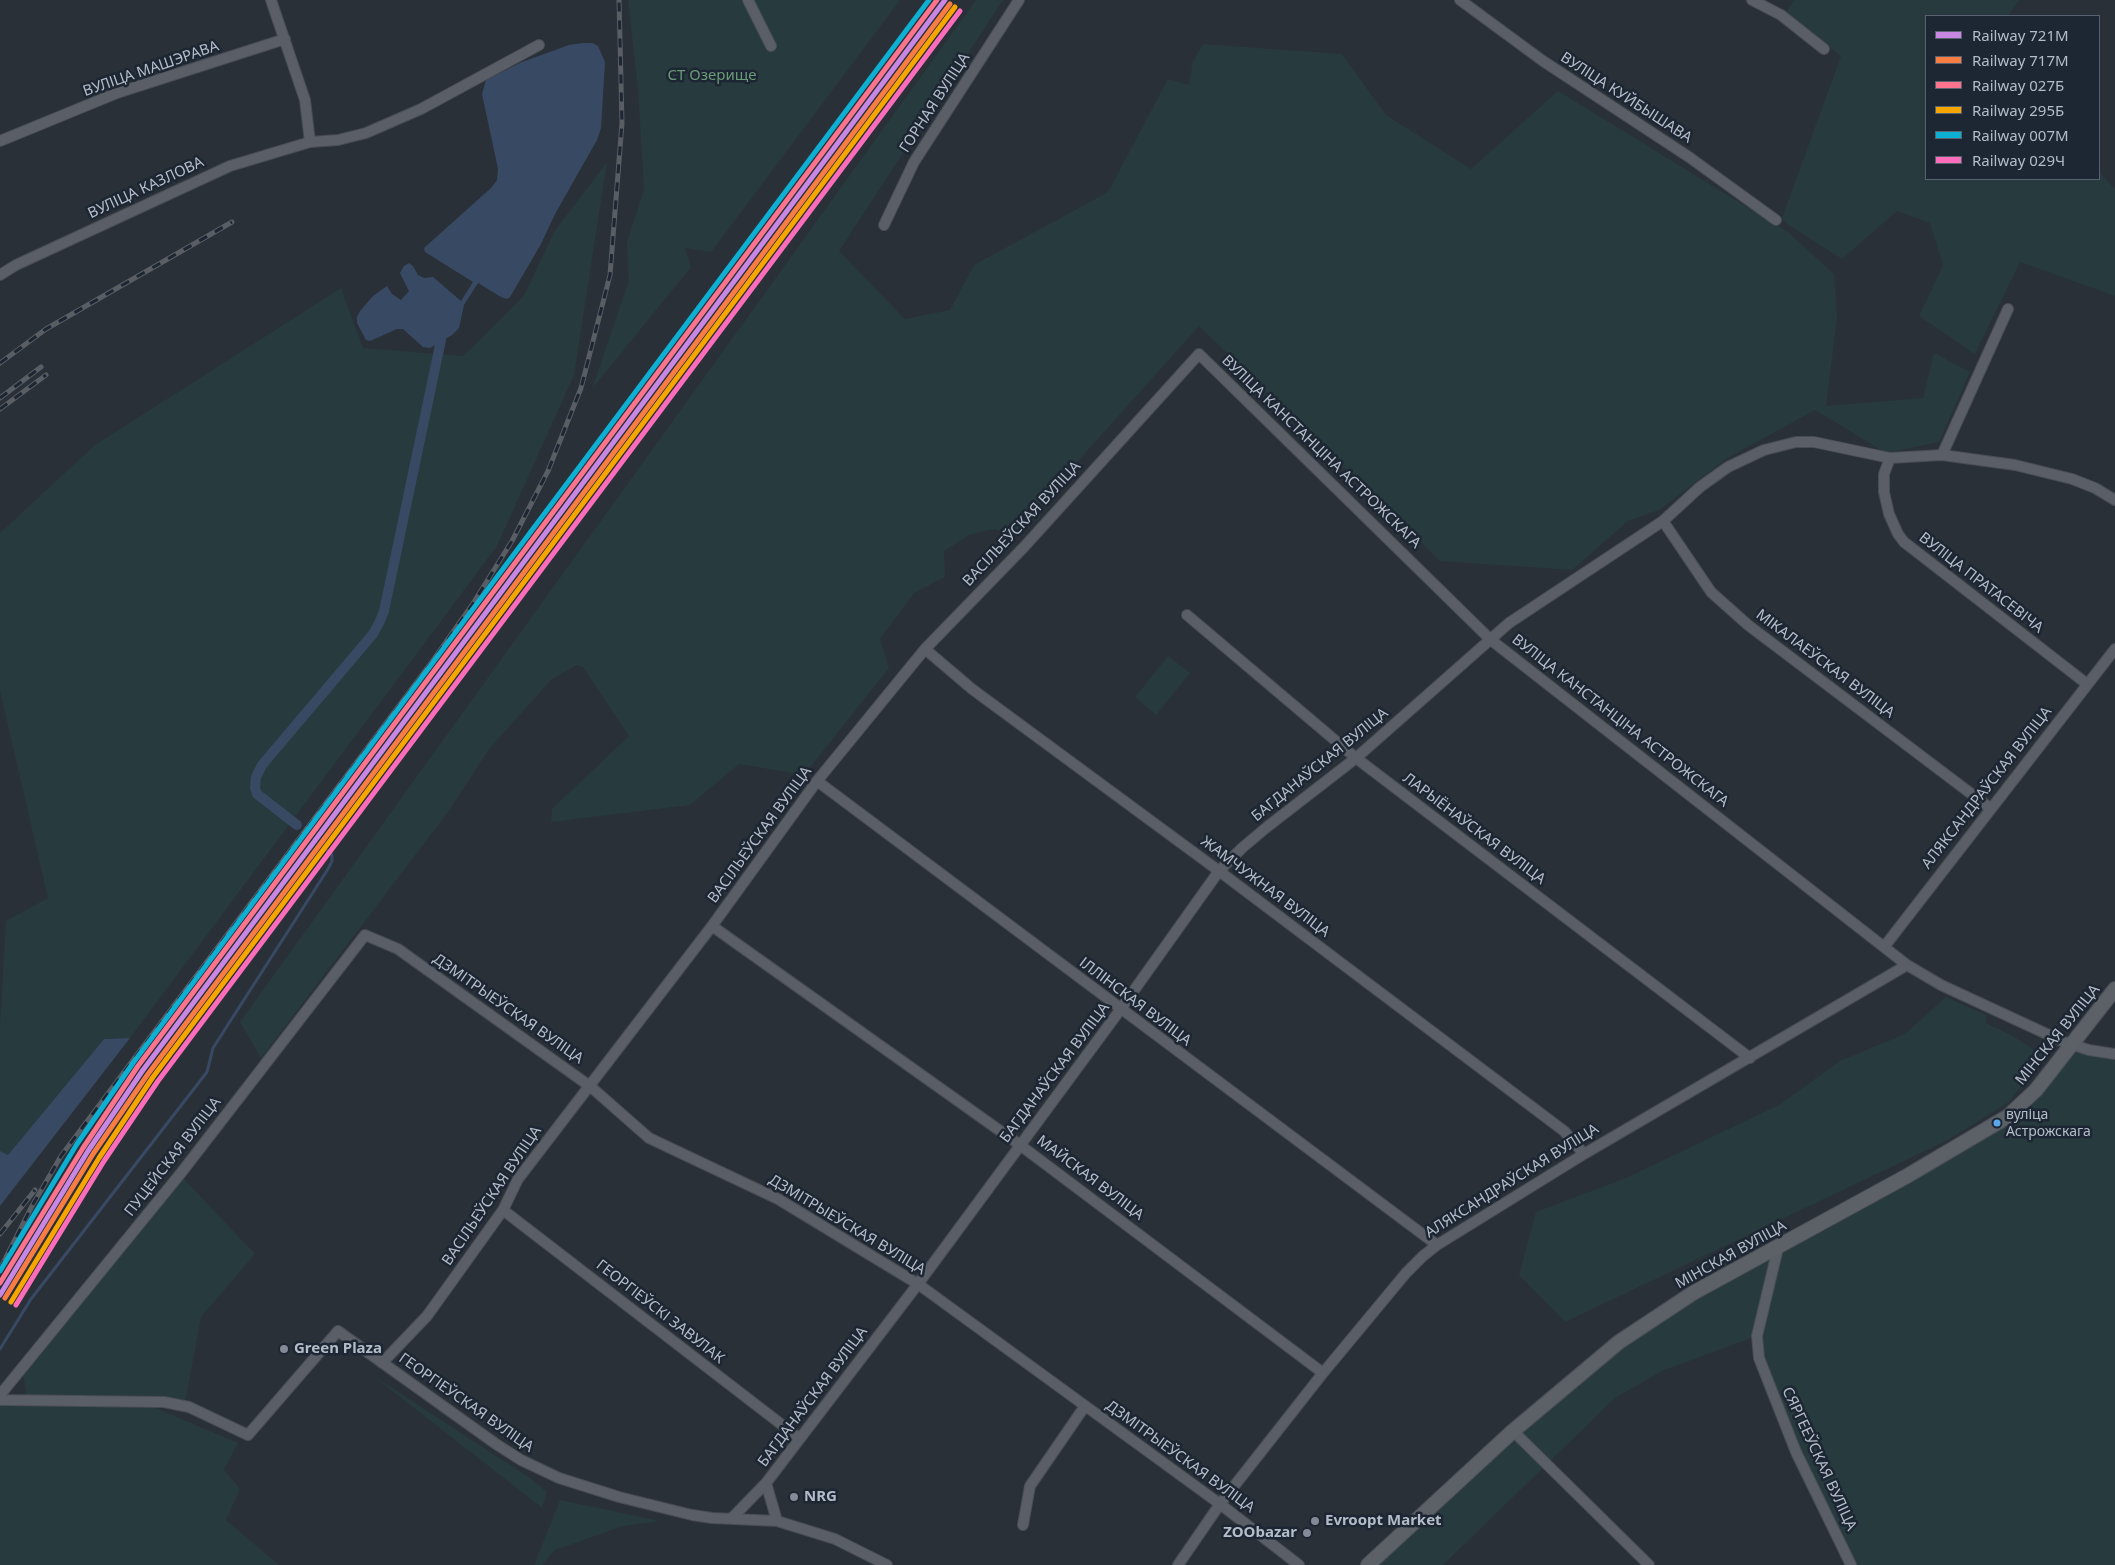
<!DOCTYPE html>
<html>
<head>
<meta charset="utf-8">
<style>
	body { margin:0 }
	#map { position:relative; width:2115px; height:1565px; overflow:hidden; background:#2a3038; font-family:"Noto Sans",sans-serif }
	canvas { display:block }
	.legend { position:absolute; left:1925px; top:15px; width:175px; height:165px; box-sizing:border-box; background:#1d2633; border:1px solid #59626f; margin:0; padding:6px 9px; list-style:none; font-size:15px; color:#b4bcc9 }
	.legend li { display:flex; align-items:center; gap:10px; height:25px }
	.legend b { width:25px; border:1px solid #59626f }
</style>
</head>
<body>
<div id="map">
<canvas width="2115" height="1565"></canvas>
<ul class="legend">
<li><b style="height:6px;background:#c787e3"></b>Railway 721М</li>
<li><b style="height:6px;background:#f77d43"></b>Railway 717М</li>
<li><b style="height:6px;background:#fc738d"></b>Railway 027Б</li>
<li><b style="height:6px;background:#f7a600"></b>Railway 295Б</li>
<li><b style="height:6px;background:#0dafd3"></b>Railway 007М</li>
<li><b style="height:6px;background:#fb6dba"></b>Railway 029Ч</li>
</ul>
</div>
<script>
const context = document.querySelector('canvas').getContext('2d');
context.lineJoin = 'round';
function fillPath(path, color) { context.fillStyle = color; context.fill(path, 'evenodd'); }
const poly = rows => new Path2D(rows.map(r => 'M' + r).join(''));
function strokePath(path, color, width, dash) { context.strokeStyle = color; context.lineWidth = width; context.lineCap = dash ? 'butt' : 'round'; context.setLineDash(dash || []); context.stroke(path); }
function label(font, color, halo, rows, align = 'center') {
  context.font = font + ' "Noto Sans",sans-serif'; context.lineWidth = 5; context.setLineDash([]); context.textBaseline = 'middle'; context.strokeStyle = halo; context.fillStyle = color; for (const [text, x, y, turn = 0] of rows) {
    context.save(); context.translate(x, y); context.rotate((+turn || 0) * Math.PI / 180); context.textAlign = isNaN(turn) ? turn : align; if (halo) context.strokeText(text, 0, 0); context.fillText(text, 0, 0); context.restore();
  }
}
const green = poly([
	[628,0,900,0,711,252,685,248,691,267,592,389,629,280,627,242,644,189,638,89],
	[976,0,1003,0,839,251,905,319,950,310,974,265,1108,192,1168,79,1189,85,1193,61,1203,44,1342,54,1386,115,1471,169,1558,91,1788,232,1834,274,1837,318,1826,406,1923,398,1934,353,1970,372,1939,442,1886,453,1815,410,1726,459,1659,510,1628,521,1572,570,1440,561,1199,326,1011,536,995,529,971,534,944,551,945,577,914,593,880,639,889,668,804,775,739,764,690,805,551,822,552,809,629,736,583,667,577,665,552,679,490,748,448,812,261,1058,240,1022],
	[1794,0,2019,0,2008,16,1926,16,1926,179,2099,179,2099,172,2115,189,2115,296,2020,262,1975,354,1919,316,1943,265,1930,223,1897,211,1842,259,1787,224,1782,218,1841,56,1786,13],
	[607,162,574,375,497,546,130,1038,104,1039,8,1155,0,1151,0,1026,6,921,48,898,0,691,0,533,95,445,341,288,363,348,463,356,524,296,554,232],
	[1168,656,1190,673,1156,715,1135,697],
	[1946,997,1986,1015,1986,1023,2011,1035,2044,1056,2009,1102,1948,1140,1565,1322,1519,1275,1536,1212,1626,1178,1779,1105,1840,1061,1905,1034],
	[2072,1046,2115,1054,2115,1565,1851,1565,1796,1452,1756,1336,1662,1371,1615,1398,1443,1565,1368,1565,1619,1342,1988,1129],
	[183,1178,255,1254,201,1317,185,1403,27,1397,23,1375],
	[372,1375,530,1478,547,1492,542,1508],
	[0,1406,153,1407,238,1443,224,1470,240,1489,226,1520,279,1565,0,1565],
	[560,1500,660,1521,623,1526,555,1550,542,1565,534,1565]
]);
const water = poly([
	[583,43,592,43,598,46,605,62,601,128,597,140,555,214,541,244,510,297,507,299,501,297,478,283,464,305,459,328,452,335,430,348,423,347,403,329,397,329,370,341,366,340,357,323,357,317,360,311,373,296,387,286,392,294,401,300,409,291,400,273,404,266,409,263,413,266,418,275,424,278,433,277,461,301,473,282,425,252,424,248,491,188,497,180,498,169,482,94,486,80,522,62,569,45],
	[130,1038,0,1206,0,1151,8,1155,104,1039]
]);
const stream = poly([
	[0,1349,31,1299,207,1072,213,1048,328,869,332,861,332,855,324,848]
]);
const canal = poly([
	[297,825,257,794,255,788,256,777,262,765,373,634,380,621,384,611,441,340]
]);
const minor = poly([
	[271,0,305,100,310,142],
	[748,0,771,46],
	[1460,0,1543,61,1689,157,1776,220],
	[1752,0,1781,15,1824,49],
	[0,141,117,93,285,39],
	[884,225,914,162,1019,0],
	[0,275,16,265,230,166,310,142,338,140,366,133,421,109,539,45],
	[1942,455,2008,309],
	[1890,458,1884,474,1884,492,1889,514,1898,534,1904,542,2087,684],
	[1663,521,1711,592,1748,625,1990,808],
	[1187,615,1356,758,1750,1058],
	[925,649,972,689,1219,871,1564,1131,1584,1154],
	[817,781,1437,1245],
	[712,926,1020,1145,1323,1373],
	[1884,947,2115,649],
	[503,1210,799,1438],
	[1778,1248,1757,1336,1759,1358,1796,1452,1851,1565],
	[382,1363,427,1316,503,1210,518,1179,712,926,817,781,925,649,1024,547,1199,354,1491,640,1907,965,1941,985,2064,1042,2089,1050,2115,1054],
	[0,1395,181,1173,365,935,398,949,591,1087,649,1138,778,1199,918,1284,1220,1504,1299,1565],
	[0,1400,164,1402,189,1407,248,1435,338,1331,496,1444,521,1460,559,1478,619,1497,692,1515,712,1518,777,1521,835,1539,887,1565],
	[1513,1431,1649,1565],
	[766,1483,777,1521],
	[732,1518,766,1483,918,1284,1120,1010,1219,871,1242,848,1267,827,1356,758,1509,623,1663,521,1700,487,1728,467,1764,450,1796,442,1814,442,1890,458,1942,455,2015,465,2072,479,2095,488,2115,500],
	[1023,1525,1030,1486,1085,1406],
	[1178,1565,1220,1504,1323,1373,1406,1273,1423,1256,1437,1245,1584,1154,1907,965]
]);
const major = poly([
	[1368,1565,1513,1431,1619,1342,1693,1293,1907,1176,2007,1117,2036,1090,2115,989]
]);
const rail = poly([
	[0,363,46,329,232,222],
	[0,398,41,367],
	[0,409,46,375],
	[0,1234,35,1190],
	[0,1269,32,1206,61,1156,434,659,472,605,512,541,548,471,581,388,610,275,622,123,619,0]
]);
const rail1 = poly([
	[0,1295,88,1151,143,1070,945,0]
]);
const rail2 = poly([
	[5,1298,93,1154,148,1074,950,4]
]);
const rail3 = poly([
	[0,1283,83,1148,138,1066,937,0]
]);
const rail4 = poly([
	[11,1302,99,1158,153,1077,955,7]
]);
const rail5 = poly([
	[0,1271,77,1144,133,1063,929,0]
]);
const rail6 = poly([
	[16,1305,104,1161,158,1081,960,11]
]);
const markers = [
	[1997,1123,4.5,"#5aa8eb"],
	[284,1349,5,"#848b96"],
	[794,1497,5,"#848b96"],
	[1315,1521,5,"#848b96"],
	[1307,1533,5,"#848b96"]
];
const busNames = [
	["вуліца",2006,1115],
	["Астрожскага",2006,1132]
];
const streetNames = [
	["ВУЛІЦА МАШЭРАВА",151,69,-19],
	["ВУЛІЦА КУЙБЫШАВА",1626,98,33],
	["ГОРНАЯ ВУЛІЦА",935,103,-57],
	["ВУЛІЦА КАЗЛОВА",146,188,-25],
	["ВУЛІЦА КАНСТАНЦІНА АСТРОЖСКАГА",1321,452,44],
	["ВАСІЛЬЕЎСКАЯ ВУЛІЦА",1022,524,-47],
	["ВУЛІЦА ПРАТАСЕВІЧА",1981,583,38],
	["МІКАЛАЕЎСКАЯ ВУЛІЦА",1825,664,37],
	["ВУЛІЦА КАНСТАНЦІНА АСТРОЖСКАГА",1620,721,38],
	["БАГДАНАЎСКАЯ ВУЛІЦА",1320,765,-39],
	["АЛЯКСАНДРАЎСКАЯ ВУЛІЦА",1987,788,-52],
	["ЛАРЫЁНАЎСКАЯ ВУЛІЦА",1474,829,37],
	["ВАСІЛЬЕЎСКАЯ ВУЛІЦА",760,835,-54],
	["ЖАМЧУЖНАЯ ВУЛІЦА",1265,887,37],
	["ІЛЛІНСКАЯ ВУЛІЦА",1135,1002,37],
	["ДЗМІТРЫЕЎСКАЯ ВУЛІЦА",508,1009,35],
	["МІНСКАЯ ВУЛІЦА",2058,1035,-51],
	["БАГДАНАЎСКАЯ ВУЛІЦА",1055,1073,-53],
	["ПУЦЕЙСКАЯ ВУЛІЦА",173,1157,-52],
	["МАЙСКАЯ ВУЛІЦА",1090,1178,37],
	["АЛЯКСАНДРАЎСКАЯ ВУЛІЦА",1512,1181,-32],
	["ВАСІЛЬЕЎСКАЯ ВУЛІЦА",492,1196,-56],
	["ДЗМІТРЫЕЎСКАЯ ВУЛІЦА",847,1225,31],
	["МІНСКАЯ ВУЛІЦА",1731,1255,-29],
	["ГЕОРГІЕЎСКІ ЗАВУЛАК",660,1312,38],
	["БАГДАНАЎСКАЯ ВУЛІЦА",813,1397,-53],
	["ГЕОРГІЕЎСКАЯ ВУЛІЦА",466,1403,35],
	["ДЗМІТРЫЕЎСКАЯ ВУЛІЦА",1180,1457,36],
	["СЯРГЕЕЎСКАЯ ВУЛІЦА",1819,1459,65]
];
const parkNames = [
	["СТ Озерище",712,76]
];
const poiNames = [
	["Green Plaza",294,1349],
	["NRG",804,1497],
	["Evroopt Market",1325,1521],
	["ZOObazar",1297,1533,"right"]
];
fillPath(green, '#273a3e');
fillPath(water, '#384963');
strokePath(stream, '#384963', 3);
strokePath(canal, '#384963', 10);
strokePath(minor, '#484c53', 12);
strokePath(major, '#484c55', 16);
strokePath(minor, '#5a5e66', 10);
strokePath(major, '#5c6168', 14);
strokePath(rail, '#595d64', 5);
strokePath(rail, '#1d2633', 3, [9]);
strokePath(rail1, '#c787e3', 5);
strokePath(rail2, '#f77d43', 5);
strokePath(rail3, '#fc738d', 5);
strokePath(rail4, '#f7a600', 5);
strokePath(rail5, '#0dafd3', 5);
strokePath(rail6, '#fb6dba', 5);
for (const [x, y, r, color] of markers) { const dot = new Path2D(); dot.arc(x, y, r, 0, 2 * Math.PI); context.fillStyle = color; context.fill(dot); strokePath(dot, '#1d2633', 2); }
label('14px', '#b4bcc9', '#1d2633', busNames, 'left');
label('15px', '#b4bcc9', '#1d2633', streetNames);
label('15px', '#6b9a76', '#1d2633', parkNames);
label('bold 15px', '#b4bcc9', '#1d2633', poiNames, 'left');
</script>
</body>
</html>
